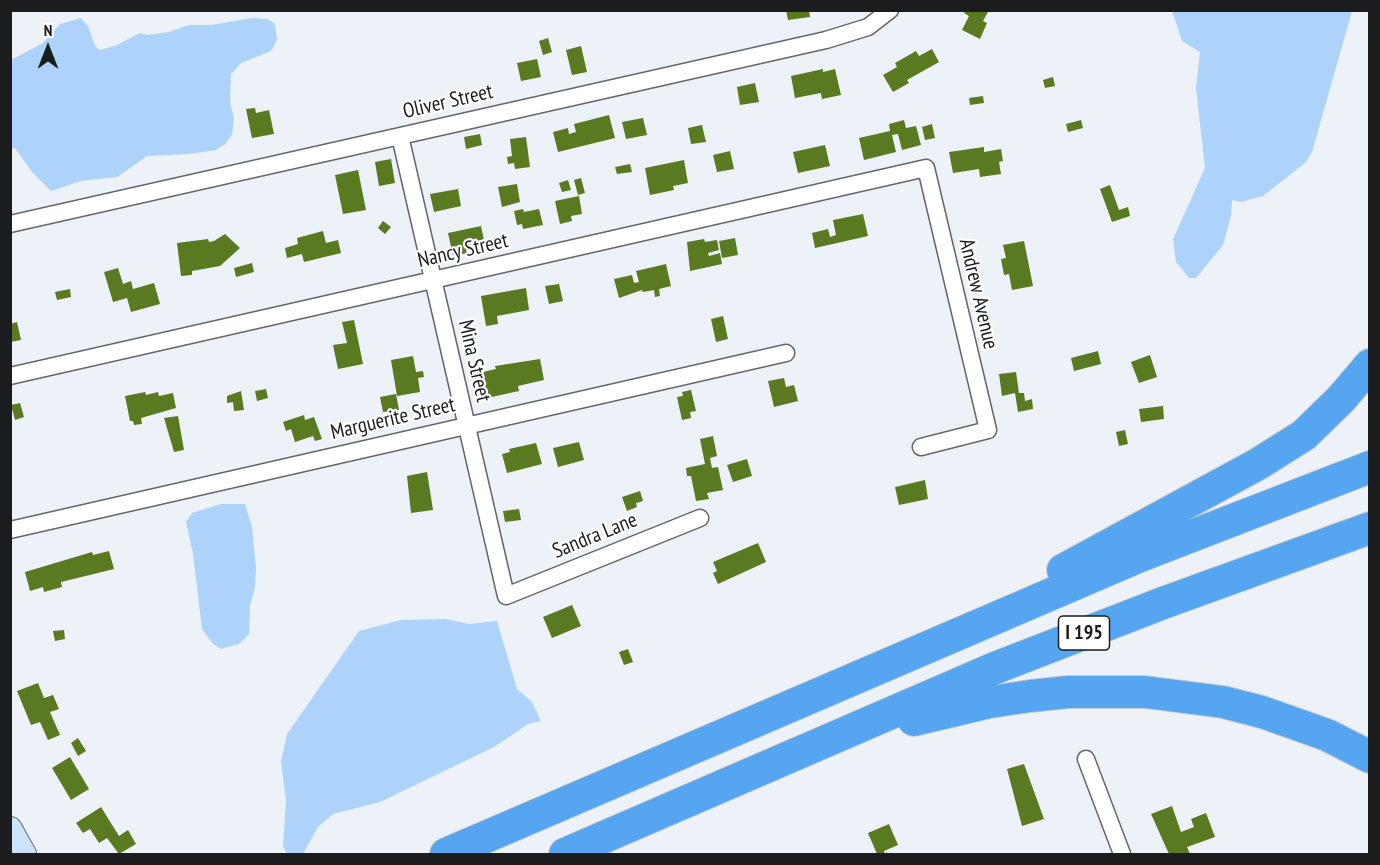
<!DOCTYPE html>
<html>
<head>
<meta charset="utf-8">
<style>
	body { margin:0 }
	#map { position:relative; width:1380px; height:865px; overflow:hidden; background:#edf2f8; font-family:"PT Sans Narrow",sans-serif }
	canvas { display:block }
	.frame { position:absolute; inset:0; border:12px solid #1a1c1d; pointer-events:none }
	.north { position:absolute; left:18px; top:18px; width:60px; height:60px; -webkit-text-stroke:4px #fff; paint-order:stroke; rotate:0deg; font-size:16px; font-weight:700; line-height:24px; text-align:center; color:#1a1c1d }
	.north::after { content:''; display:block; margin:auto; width:21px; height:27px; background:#1a1c1d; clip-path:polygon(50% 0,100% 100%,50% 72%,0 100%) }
</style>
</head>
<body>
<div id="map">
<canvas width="1380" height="865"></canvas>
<div class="frame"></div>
<div class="north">N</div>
</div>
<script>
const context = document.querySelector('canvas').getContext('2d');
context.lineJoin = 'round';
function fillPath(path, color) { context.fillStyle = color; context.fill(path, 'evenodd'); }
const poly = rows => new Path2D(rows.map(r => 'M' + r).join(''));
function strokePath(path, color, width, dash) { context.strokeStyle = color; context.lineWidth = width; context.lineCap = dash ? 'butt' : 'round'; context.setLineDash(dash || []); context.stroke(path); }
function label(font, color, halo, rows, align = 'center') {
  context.font = font + ' "PT Sans Narrow",sans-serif'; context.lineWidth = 4.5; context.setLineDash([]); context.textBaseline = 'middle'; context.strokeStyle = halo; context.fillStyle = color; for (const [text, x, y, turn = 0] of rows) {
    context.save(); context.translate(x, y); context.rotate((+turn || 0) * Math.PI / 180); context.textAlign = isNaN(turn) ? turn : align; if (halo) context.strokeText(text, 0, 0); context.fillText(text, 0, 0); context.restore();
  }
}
const green = poly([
	[1172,11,1352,11,1312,152,1306,162,1263,196,1241,202,1232,200,1231,216,1223,245,1196,278,1189,278,1176,262,1173,239,1205,168,1196,88,1200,52,1182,41],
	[81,18,88,26,95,46,100,50,117,45,140,33,147,35,169,32,189,25,211,25,252,18,268,19,275,24,277,40,271,51,241,63,231,74,230,103,234,118,232,135,225,144,216,150,190,154,147,156,117,177,81,181,51,191,32,172,15,148,11,149,11,60,43,43,60,24],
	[221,504,245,504,252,527,256,568,255,588,250,605,249,634,239,644,221,649,212,643,202,629,193,554,186,522,192,513],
	[446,619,469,624,497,621,517,689,532,702,541,721,528,724,494,747,380,802,333,814,318,827,303,854,287,854,283,846,286,800,281,762,287,734,359,631,401,620]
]);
const building = poly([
	[786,10,809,10,810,17,788,20],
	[966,10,989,10,983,21,987,23,980,39,962,30,969,16,964,13],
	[548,38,552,52,543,55,539,41],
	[581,46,587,72,572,75,566,50],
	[932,49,939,62,907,80,909,83,893,92,883,75,897,67,895,63,916,51,919,56],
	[537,59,541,77,521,81,517,63],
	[823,69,823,72,835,69,841,95,822,99,821,93,795,98,791,76],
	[1053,77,1055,86,1045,88,1043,80],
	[755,83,759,102,740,105,737,87],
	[983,96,984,103,970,105,969,98],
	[255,108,256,113,269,110,274,134,252,138,246,109],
	[609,115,615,138,558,152,553,132,568,128,569,134,576,132,574,124],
	[643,118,647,135,626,139,622,122],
	[904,120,906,128,916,126,921,145,902,150,898,134,892,135,896,152,864,160,859,138,890,131,889,124],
	[1081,120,1083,128,1068,132,1066,124],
	[932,124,935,138,925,140,922,127],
	[702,125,706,142,691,144,688,128],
	[480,134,482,145,466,149,464,137],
	[526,137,530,167,515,169,514,163,508,164,507,157,512,156,510,139],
	[825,145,830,166,798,173,793,152],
	[984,147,984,152,1001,149,1003,161,999,162,1001,174,980,177,979,169,953,173,949,152],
	[730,151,734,169,717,172,713,155],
	[391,159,395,183,379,186,375,162],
	[684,160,688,183,673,186,674,190,650,195,645,168],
	[630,164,632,172,617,174,615,167],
	[358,170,366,210,343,214,335,175],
	[581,178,585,193,578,195,574,180],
	[568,180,571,190,562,192,559,183],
	[517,184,520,202,502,207,498,187],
	[1110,185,1119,210,1128,207,1130,216,1112,222,1100,189],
	[458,189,461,206,434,212,430,194],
	[579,196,582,214,571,216,572,221,560,224,555,201],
	[523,209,524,212,539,209,543,225,523,229,522,224,517,225,514,211],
	[863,214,868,236,815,248,812,233,828,229,830,237,836,235,833,220],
	[383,221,391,227,385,234,378,228],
	[481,226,485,245,466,249,467,253,453,256,448,233],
	[323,231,326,243,338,240,341,253,304,262,302,254,287,258,285,248,298,244,297,238],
	[225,234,240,248,220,266,192,271,192,275,181,276,177,243,208,239,209,242,214,241],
	[735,238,738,255,722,258,719,241],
	[704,239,705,242,717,240,719,250,708,253,709,256,720,253,722,264,690,271,687,242],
	[1024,241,1033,286,1012,290,1009,274,1004,275,1001,259,1006,258,1003,245],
	[252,263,254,272,236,277,234,268],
	[666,264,671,286,659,289,660,296,655,297,654,290,643,292,642,290,619,298,614,279,632,275,634,283,639,282,636,271],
	[118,268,123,284,131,281,133,289,154,283,160,304,131,312,127,298,113,302,104,272],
	[559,284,563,301,549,304,545,286],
	[526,288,529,310,497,316,498,324,486,326,481,296],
	[70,289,71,297,57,300,55,292],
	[723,316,728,339,716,342,711,319],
	[354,320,363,364,338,369,333,345,347,343,342,322],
	[17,322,21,340,10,342,10,324],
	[1098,351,1101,364,1074,371,1071,358],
	[1150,355,1157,377,1139,383,1131,362],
	[413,356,416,372,423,371,424,377,418,378,420,392,397,396,391,360],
	[540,359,544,380,518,386,519,391,478,400,475,385,480,381,478,373,496,369,495,366],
	[1016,372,1019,393,1024,393,1025,401,1032,399,1033,409,1018,412,1015,393,1002,396,999,374],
	[784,378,786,387,794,385,798,401,774,407,768,381],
	[266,389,268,398,257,401,255,391],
	[691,390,696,411,690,412,691,418,682,420,677,397,683,396,682,392],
	[241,391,244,410,234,411,233,402,227,403,227,396],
	[145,392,146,395,158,392,159,396,173,393,176,408,141,418,142,424,134,425,133,421,130,421,125,396],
	[396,394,399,410,383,412,380,397],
	[20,403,24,417,15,420,11,405],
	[1163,406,1164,419,1141,422,1139,409],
	[304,415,305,420,314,417,322,439,315,441,313,436,295,442,291,429,286,431,283,422],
	[178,416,184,450,174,452,164,418],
	[1125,430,1128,444,1119,446,1116,432],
	[713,436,717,456,710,458,712,468,718,467,723,490,707,493,709,499,696,501,691,476,687,476,686,468,705,464,700,439],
	[579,442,584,460,558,467,553,448],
	[536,443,542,464,507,473,502,454,510,452,509,449],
	[747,459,752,476,733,482,727,465],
	[427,472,433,510,411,513,407,476],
	[925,480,928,499,899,505,895,487],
	[640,491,643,501,636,503,637,507,627,511,622,497],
	[519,509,521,520,505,522,503,511],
	[758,543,766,562,718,584,713,573,717,571,713,562],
	[109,551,114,569,61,582,62,587,44,592,43,587,30,591,25,572,92,552,93,555],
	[572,605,581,626,552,638,543,617],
	[64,630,65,639,55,641,53,631],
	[628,649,633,662,624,665,619,652],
	[38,683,44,698,53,695,59,709,50,712,60,735,48,740,40,722,31,725,17,691],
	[78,738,86,751,78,756,71,743],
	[70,757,89,789,71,800,52,768],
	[1024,764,1044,819,1022,826,1007,769],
	[1172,806,1181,832,1194,827,1191,819,1206,813,1215,837,1187,847,1190,854,1169,854,1151,814],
	[101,807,119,836,128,830,136,844,119,854,107,838,99,843,90,829,83,833,76,823],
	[889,824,898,845,884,851,885,854,877,854,868,833]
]);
const minor = poly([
	[400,136,506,596,700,518],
	[10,224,826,40,868,27,890,10],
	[10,376,926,168,988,430,921,447],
	[10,530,786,353],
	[1086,759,1122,854]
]);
const secondary = poly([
	[10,829,24,854]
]);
const motorway = poly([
	[1063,570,1258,464,1304,435,1341,399,1370,365],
	[914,720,990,702,1030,696,1068,692,1145,692,1223,702,1262,712,1327,735,1370,757],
	[446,854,1140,556,1370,467],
	[565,854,995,668,1163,603,1370,528]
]);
const shields = [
	[1084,633,51]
];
const shieldNames = [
	["I 195",1084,633]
];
const streetNames = [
	["Oliver Street",448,102,-13],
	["Nancy Street",463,251,-13],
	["Andrew Avenue",978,294,77],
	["Mina Street",474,361,77],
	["Marguerite Street",393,419,-13],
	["Sandra Lane",595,536,-22]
];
fillPath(green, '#add3fb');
fillPath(building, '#597a20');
strokePath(minor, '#62676b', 19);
strokePath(secondary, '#62676b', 26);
strokePath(motorway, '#cdcdcd', 34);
strokePath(minor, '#fff', 16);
strokePath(secondary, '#cce4fb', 24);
strokePath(motorway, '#55a5f1', 32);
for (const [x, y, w] of shields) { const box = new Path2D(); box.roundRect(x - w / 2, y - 17, w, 34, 4.5); context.fillStyle = '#fff'; context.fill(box); strokePath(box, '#1a1c1d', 1.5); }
label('bold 20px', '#1a1c1d', null, shieldNames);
label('21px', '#1a1c1d', '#fff', streetNames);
</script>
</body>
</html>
